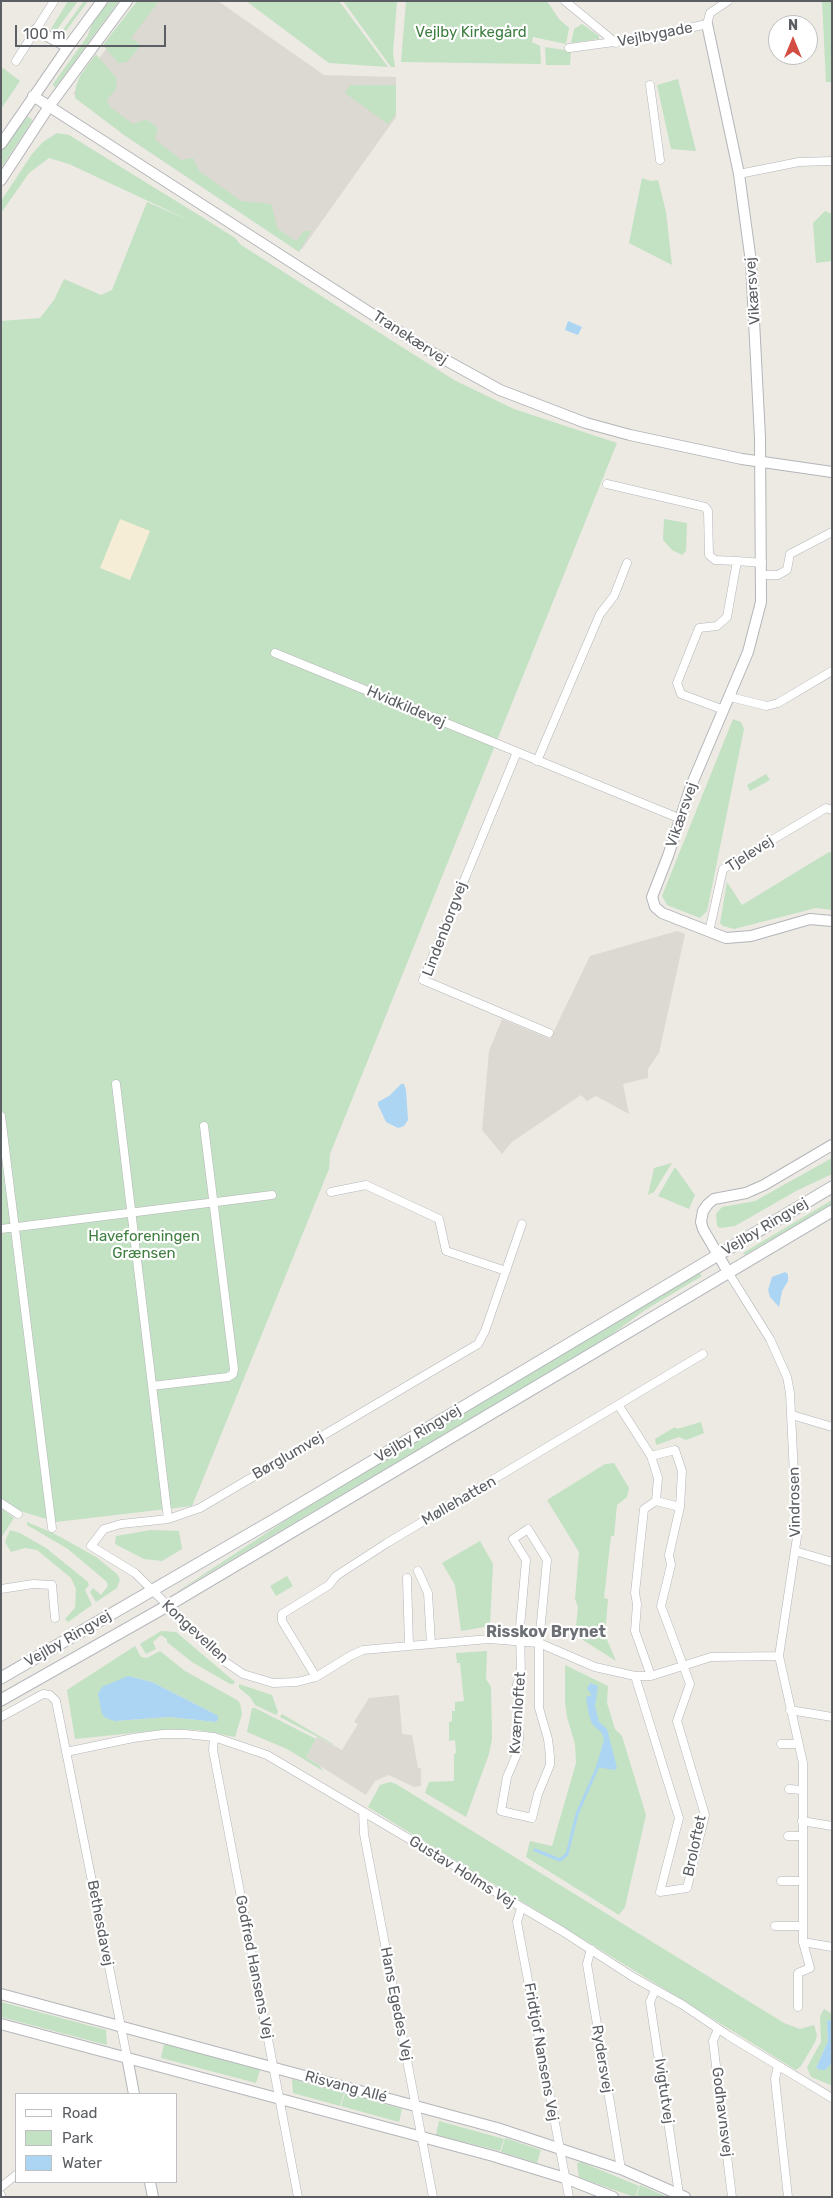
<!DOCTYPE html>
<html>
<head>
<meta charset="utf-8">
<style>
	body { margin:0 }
	#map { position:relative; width:833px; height:2198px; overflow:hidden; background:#eceae3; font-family:Rubik,sans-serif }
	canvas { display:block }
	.frame { position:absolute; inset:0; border:2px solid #5b5e62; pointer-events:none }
	.legend { position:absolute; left:15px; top:2093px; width:162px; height:90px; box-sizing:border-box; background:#fff; border:1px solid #bdbfc0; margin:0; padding:6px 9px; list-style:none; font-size:15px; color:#5b5e62 }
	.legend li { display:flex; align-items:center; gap:10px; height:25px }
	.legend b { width:25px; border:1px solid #bdbfc0 }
	.north { position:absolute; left:768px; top:15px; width:50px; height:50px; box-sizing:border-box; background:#fff; border:1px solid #bdbfc0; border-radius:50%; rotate:0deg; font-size:14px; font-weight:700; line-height:20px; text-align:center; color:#5b5e62 }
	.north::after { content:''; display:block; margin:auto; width:18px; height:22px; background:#d34d43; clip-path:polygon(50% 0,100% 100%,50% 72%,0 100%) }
	.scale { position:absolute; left:15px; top:25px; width:151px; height:22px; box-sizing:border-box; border:2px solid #5b5e62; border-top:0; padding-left:6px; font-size:15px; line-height:18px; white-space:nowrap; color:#5b5e62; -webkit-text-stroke:4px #fff; paint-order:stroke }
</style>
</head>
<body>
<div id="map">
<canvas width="833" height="2198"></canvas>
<div class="frame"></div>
<ul class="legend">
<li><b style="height:6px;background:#fff"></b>Road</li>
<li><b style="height:14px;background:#c3e1c3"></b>Park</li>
<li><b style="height:14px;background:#acd5f4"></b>Water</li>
</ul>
<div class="north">N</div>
<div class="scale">100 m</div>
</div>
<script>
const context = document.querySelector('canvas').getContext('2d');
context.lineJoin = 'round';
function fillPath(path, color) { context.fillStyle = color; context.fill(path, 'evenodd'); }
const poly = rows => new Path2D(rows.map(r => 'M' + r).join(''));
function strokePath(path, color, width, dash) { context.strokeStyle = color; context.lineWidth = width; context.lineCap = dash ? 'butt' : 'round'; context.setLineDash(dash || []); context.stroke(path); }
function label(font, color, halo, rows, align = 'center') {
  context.font = font + ' Rubik,sans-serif'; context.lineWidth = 4.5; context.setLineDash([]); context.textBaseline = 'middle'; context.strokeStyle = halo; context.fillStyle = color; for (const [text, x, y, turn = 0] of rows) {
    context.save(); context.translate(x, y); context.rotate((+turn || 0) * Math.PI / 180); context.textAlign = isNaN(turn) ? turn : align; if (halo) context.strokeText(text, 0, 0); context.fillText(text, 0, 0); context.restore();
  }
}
const education = poly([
	[141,1,218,1,324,75,396,77,396,117,302,249,73,94],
	[677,931,685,934,659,1053,648,1069,648,1078,623,1084,629,1114,596,1096,587,1101,581,1095,512,1142,502,1154,482,1130,489,1051,502,1019,550,1039,590,956],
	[399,1695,402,1734,412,1735,418,1768,421,1768,421,1786,414,1787,389,1775,375,1781,366,1795,306,1757,317,1737,342,1750,358,1724,354,1722,369,1698]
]);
const green = poly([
	[68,1,78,1,55,32,51,29],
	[84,1,88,1,63,35,57,38],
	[109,1,119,1,56,87,54,87,53,84,87,37,94,19],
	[137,1,159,1,131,38,141,45,127,62,118,63,103,45],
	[246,1,339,1,388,67,329,63],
	[343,1,397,1,393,53,395,67,391,67],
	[406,1,547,1,559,19,569,28,566,44,533,37,532,42,540,46,541,64,401,62],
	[822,1,832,1,832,82,826,82],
	[582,24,599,36,599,39,571,43,574,29],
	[545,47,571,51,570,65,546,65],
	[96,54,117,79,116,89,107,100,110,107,133,124,145,120,149,121,158,128,155,138,157,141,181,160,193,158,199,171,241,201,271,204,278,229,296,241,304,231,311,231,299,252,124,135,75,98,76,86,80,76],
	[3,68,20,81,1,109,1,70],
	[678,79,696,151,671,149,657,85],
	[350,85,396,85,396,114,388,124,345,93],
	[27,117,31,118,32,121,1,168,1,152],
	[57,133,69,135,202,217,235,238,241,245,454,380,514,409,617,443,330,1154,329,1169,192,1506,56,1522,17,1510,1,1498,1,321,40,318,54,300,64,279,101,295,112,290,147,202,193,222,69,164,49,158,29,173,1,213,1,201,32,154,43,142],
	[642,178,651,181,658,180,666,212,672,265,629,243],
	[825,211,832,214,832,261,816,263,813,223],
	[664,519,687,523,686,551,682,555,672,550,663,540],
	[733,719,741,722,744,729,707,911,700,918,667,905,662,896],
	[766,774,770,780,750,791,747,785],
	[829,852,832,853,832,910,816,908,734,929,723,926,720,923,727,882,742,905],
	[832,1158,832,1174,796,1191,735,1226,720,1228,717,1226,716,1214,722,1207,755,1201],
	[672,1163,654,1192,648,1195,654,1168],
	[675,1167,695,1195,689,1209,658,1196],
	[832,1200,832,1204,745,1255,743,1253],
	[699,1272,702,1276,645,1310,604,1340,175,1593,297,1513],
	[701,1422,704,1433,686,1440,679,1437,656,1445,655,1439,675,1427,677,1429],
	[614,1463,629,1488,627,1497,617,1505,614,1536,611,1536,604,1598,608,1599,605,1635,616,1661,575,1635,578,1607,575,1599,579,1552,547,1500,605,1464],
	[1,1508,14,1518,1,1538],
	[27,1522,55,1534,96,1557,117,1574,120,1579,117,1588,96,1602,90,1592,93,1588,101,1595,108,1586,107,1582,68,1549,27,1525],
	[10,1530,20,1533,46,1548,88,1582,89,1585,85,1590,92,1605,68,1622,65,1619,75,1608,76,1589,71,1578,37,1550,25,1548,11,1552,5,1542],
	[151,1530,179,1531,182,1549,162,1561,144,1559,115,1544,116,1536],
	[480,1541,493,1564,490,1626,461,1631,455,1585,442,1563],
	[287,1576,293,1586,276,1596,270,1586],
	[161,1631,176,1632,235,1682,234,1684,230,1684,192,1662,167,1642,167,1639,161,1635,153,1642,156,1649,146,1654,140,1644],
	[135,1646,141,1657,147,1658,160,1651,185,1671,237,1700,240,1703,242,1714,235,1737,198,1730,171,1729,75,1739,67,1690],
	[132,1677,152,1682,211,1712,216,1722,169,1717,115,1721],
	[487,1651,486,1679,491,1687,492,1739,489,1754,466,1817,425,1793,429,1782,454,1781,454,1754,456,1753,455,1740,449,1741,449,1722,452,1721,452,1711,455,1711,455,1702,464,1701,460,1663,457,1663,456,1653],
	[565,1665,608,1686,607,1703,615,1729,622,1736,646,1815,625,1907,619,1915,526,1857,530,1841,552,1846,576,1763,575,1744,567,1717,565,1702],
	[239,1684,272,1695,278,1712,276,1715,255,1705,250,1697,239,1688],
	[252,1708,255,1708,316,1739,306,1757,320,1766,323,1771,287,1749,247,1732],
	[282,1714,333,1744,335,1746,280,1717],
	[390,1782,396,1784,784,2023,800,2029,814,2025,817,2035,815,2042,801,2066,796,2070,368,1807,380,1785],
	[1,2002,106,2030,107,2045,1,2017],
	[824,2009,832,2014,832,2020,827,2021,828,2041,816,2068,825,2070,832,2063,831,2085,811,2077,807,2067,821,2042,820,2016],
	[164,2044,260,2070,256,2083,161,2058],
	[292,2079,344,2093,340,2106,293,2093],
	[345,2093,402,2109,399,2122,341,2106],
	[439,2121,504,2139,500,2151,436,2135],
	[505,2138,541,2150,537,2163,501,2152],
	[581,2162,639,2186,635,2197,579,2178,577,2163],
	[640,2185,665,2196,666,2197,636,2197]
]);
const sand = poly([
	[120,519,150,531,130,580,100,568]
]);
const water = poly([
	[568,321,582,327,578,335,565,330],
	[401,1084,404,1084,406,1090,408,1120,404,1126,398,1128,386,1122,378,1105,378,1102,389,1096],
	[785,1272,788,1274,788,1281,782,1291,779,1307,770,1297,768,1290,772,1277],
	[128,1676,152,1682,211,1712,218,1716,218,1719,216,1722,169,1717,115,1721,106,1718,102,1714,98,1694,102,1687],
	[590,1683,598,1686,595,1706,599,1722,607,1729,617,1768,615,1770,596,1767,604,1740,602,1733,592,1724,589,1715,586,1697,592,1695,587,1689],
	[831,2020,832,2063,825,2070,821,2070,816,2068,828,2041,827,2021]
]);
const stream = poly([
	[535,1850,560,1860,567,1854,577,1814,599,1764]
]);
const minor = poly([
	[565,1,616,43],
	[569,48,644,38,707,24,710,13,728,1],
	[16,61,54,1],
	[650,85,660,160],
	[739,174,799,162,832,161],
	[607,484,705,507,708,511,709,555,715,560,737,561,727,617,717,626,699,628,677,683,681,694,724,710],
	[737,561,762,563],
	[762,575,778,575,787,570,790,554,832,532],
	[275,653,681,819],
	[730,697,767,706,778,703,832,671],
	[517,752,423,980,549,1033],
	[537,761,600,614,614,596,627,563],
	[709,932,723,869,826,808,832,810],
	[116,1084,168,1519],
	[1,1116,52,1528],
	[331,1192,366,1185,439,1219,446,1251,506,1271],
	[522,1224,485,1331,478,1344,200,1508,168,1519,121,1524,104,1529,91,1546,135,1573,224,1661,243,1674,273,1683,297,1682,316,1677,350,1656,363,1650,489,1639,539,1643,595,1667,635,1676,651,1676,711,1657,779,1656],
	[1,1229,272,1195],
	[728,1272,770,1339,787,1377,790,1393,797,1537,779,1656,803,1763,803,1942,810,1968,798,1973,798,2007],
	[152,1386,228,1377,233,1374,234,1369,204,1126],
	[619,1406,651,1456],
	[792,1415,832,1427],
	[656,1501,680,1507],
	[1,1503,18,1514],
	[528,1529,547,1560,539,1643,539,1708,548,1739,550,1756,550,1765,538,1794,532,1818,501,1811,507,1777,516,1756,519,1739,517,1684,521,1677,520,1627,526,1560,513,1539,528,1529],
	[795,1551,832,1562],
	[418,1571,428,1593,431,1644],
	[407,1578,409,1646],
	[1,1589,33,1584,52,1585,55,1618],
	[635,1676,679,1818,660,1892,687,1888,705,1815,677,1721,690,1684,661,1606,671,1565,669,1555,680,1507,682,1471,675,1450,651,1456,658,1478,656,1501,644,1509,635,1593,637,1604,635,1631,651,1676],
	[316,1677,282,1621,282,1614,329,1585,336,1576,387,1543,703,1354],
	[790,1710,832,1717],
	[1,1717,43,1694,50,1695,56,1701,127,2057],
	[214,1737,213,1750,298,2197],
	[781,1744,798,1744],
	[66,1752,133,1738,163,1734,185,1734,214,1737,267,1755,467,1873,482,1884,562,1931,633,1977,683,2005,729,2036,832,2098],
	[789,1789,802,1790],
	[363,1812,364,1834,433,2197],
	[802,1821,832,1826],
	[788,1836,802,1836],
	[781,1881,802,1881],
	[521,1908,517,1922,569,2197],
	[775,1926,803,1926],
	[803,1942,832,1947],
	[591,1949,587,1964,621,2169],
	[655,1990,650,2002,679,2194],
	[718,2029,713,2041,732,2197],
	[778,2066,775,2079,788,2197],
	[1,2187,16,2175],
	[1,2195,2,2197]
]);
const tertiary = poly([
	[707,24,739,174,751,262,760,438,761,602,748,652,691,786,668,856,652,897,655,907,662,913,726,938,751,936,810,919,832,921],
	[36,30,68,47],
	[33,96,431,352,500,390,586,423,630,435,742,459,832,472],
	[1,144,68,47,102,1],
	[1,180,50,105,127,1],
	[728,1272,703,1229,701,1222,703,1211,708,1204,714,1199,746,1193,764,1185,832,1145],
	[1,1994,497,2128,621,2169,685,2197],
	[1,2024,493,2156,565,2178,613,2197],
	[127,2057,134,2094],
	[150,2182,153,2197]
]);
const secondary = poly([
	[1,1678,277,1518,832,1187],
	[1,1700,167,1606,832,1211]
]);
const parkNames = [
	["Vejlby Kirkegård",471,33],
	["Haveforeningen",144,1237],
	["Grænsen",144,1254]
];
const streetNames = [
	["Vejlbygade",655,35,-11],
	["Vikærsvej",753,291,-94],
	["Tranekærvej",410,338,33],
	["Hvidkildevej",406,707,23],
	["Vikærsvej",682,815,-71],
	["Tjelevej",750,854,-33],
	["Lindenborgvej",445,929,-69],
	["Vejlby Ringvej",765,1227,-31],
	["Vejlby Ringvej",418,1434,-31],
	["Børglumvej",288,1456,-30],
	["Møllehatten",459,1501,-30],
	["Vindrosen",795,1502,-91],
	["Kongevellen",195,1632,43],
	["Vejlby Ringvej",68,1639,-30],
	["Kværnloftet",518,1713,-86],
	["Broloftet",695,1846,-78],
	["Gustav Holms Vej",462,1872,32],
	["Bethesdavej",100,1923,79],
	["Godfred Hansens Vej",254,1967,79],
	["Hans Egedes Vej",396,2004,79],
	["Fridtjof Nansens Vej",541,2052,80],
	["Rydersvej",602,2059,81],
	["Risvang Allé",346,2087,15],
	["Ivigtutvej",664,2091,82],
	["Godhavnsvej",722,2112,83]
];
const neighbourhoodNames = [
	["Risskov Brynet",546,1632]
];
fillPath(education, '#dcd9d2');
fillPath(green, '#c3e1c3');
fillPath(sand, '#f5edd5');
fillPath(water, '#acd5f4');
strokePath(stream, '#acd5f4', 3);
strokePath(minor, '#b4b5b9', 9);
strokePath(tertiary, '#b4b5b9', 12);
strokePath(secondary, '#b5b7bc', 13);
strokePath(minor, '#fff', 8);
strokePath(tertiary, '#fff', 10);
strokePath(secondary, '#fff', 11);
label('15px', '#3f7e41', '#fff', parkNames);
label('15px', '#5b5e62', '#fff', streetNames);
label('bold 16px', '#6d7074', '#fff', neighbourhoodNames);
</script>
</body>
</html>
